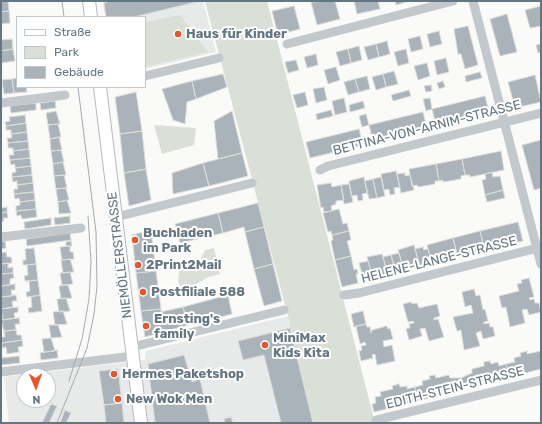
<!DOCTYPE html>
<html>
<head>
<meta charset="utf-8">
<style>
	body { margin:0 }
	#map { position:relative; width:542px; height:424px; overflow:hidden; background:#fafaf8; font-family:Rubik,sans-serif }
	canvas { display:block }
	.frame { position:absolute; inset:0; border:2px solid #657683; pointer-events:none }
	.legend { position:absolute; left:16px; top:16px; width:130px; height:72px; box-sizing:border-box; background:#fff; border:1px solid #c1c8cd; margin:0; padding:5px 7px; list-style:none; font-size:12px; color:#657683 }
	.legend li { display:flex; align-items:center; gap:8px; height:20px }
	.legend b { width:20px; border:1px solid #c1c8cd }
	.north { position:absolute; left:16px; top:368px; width:40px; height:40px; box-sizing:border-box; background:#fff; border:1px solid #c1c8cd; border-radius:50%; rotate:178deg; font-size:11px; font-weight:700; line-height:16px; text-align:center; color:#657683 }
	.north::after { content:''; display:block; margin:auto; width:14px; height:18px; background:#e4572e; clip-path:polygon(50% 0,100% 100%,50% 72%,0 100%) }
</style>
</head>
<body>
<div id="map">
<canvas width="542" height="424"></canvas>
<div class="frame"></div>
<ul class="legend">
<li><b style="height:5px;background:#fff"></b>Straße</li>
<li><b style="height:11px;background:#dadfd7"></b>Park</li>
<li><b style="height:11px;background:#aab3b9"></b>Gebäude</li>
</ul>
<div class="north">N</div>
</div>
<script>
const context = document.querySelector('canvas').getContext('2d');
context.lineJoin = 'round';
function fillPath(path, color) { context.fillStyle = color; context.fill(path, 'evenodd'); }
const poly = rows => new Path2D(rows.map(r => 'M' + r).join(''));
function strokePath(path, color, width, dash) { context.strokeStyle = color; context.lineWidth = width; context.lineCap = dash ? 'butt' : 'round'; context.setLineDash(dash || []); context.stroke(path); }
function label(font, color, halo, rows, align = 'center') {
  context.font = font + ' Rubik,sans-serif'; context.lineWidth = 4; context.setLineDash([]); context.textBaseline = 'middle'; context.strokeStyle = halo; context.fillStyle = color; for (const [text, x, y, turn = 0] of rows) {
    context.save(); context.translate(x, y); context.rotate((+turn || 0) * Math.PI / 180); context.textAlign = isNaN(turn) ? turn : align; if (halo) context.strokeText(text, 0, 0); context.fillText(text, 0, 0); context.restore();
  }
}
const built = poly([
	[103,1,203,1,216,52,145,69,145,17,105,17],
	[288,316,313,423,9,423,4,377,145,360,146,351],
	[24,376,48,376,48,400,24,400]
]);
const green = poly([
	[205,1,267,1,375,423,313,423,288,316],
	[180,15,208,52,145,67,145,22],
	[154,125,196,128,194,145,162,154],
	[214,248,220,274,209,277,189,288,181,288,178,282,179,271,184,260,200,260,205,250]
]);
const building = poly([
	[1,1,8,1,9,11,1,12,1,1],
	[110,1,200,1,134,17,106,17,104,3,110,1],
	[335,1,340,19,317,25,311,2,335,1],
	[354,1,378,1,380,9,357,14,354,1],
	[395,1,410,1,396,5,395,1],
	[294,6,300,29,278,35,272,11,294,6],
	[541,6,541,26,530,28,525,10,541,6],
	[9,11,10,23,1,24,1,12,9,11],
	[507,14,517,52,500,56,490,19,507,14],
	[468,26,478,65,465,69,461,54,458,54,454,29,468,26],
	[439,31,442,44,430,47,427,34,439,31],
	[420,36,423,49,411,52,408,39,420,36],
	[12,39,13,49,1,51,1,40,12,39],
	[387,41,390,54,379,57,376,44,387,41],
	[376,44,379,57,368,60,364,47,376,44],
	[541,44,541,52,538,53,536,45,541,44],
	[359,46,362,60,351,63,348,49,359,46],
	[13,49,15,61,1,63,1,51,13,49],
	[348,49,351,63,340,66,336,52,348,49],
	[406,49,409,63,398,66,394,52,406,49],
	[316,54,318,65,307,68,304,57,316,54],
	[446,58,449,72,437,75,434,61,446,58],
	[296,60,299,70,288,73,285,62,296,60],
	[427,63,430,76,418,80,414,66,427,63],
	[336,67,340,80,328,84,324,70,336,67],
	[394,71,398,84,386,87,383,74,394,71],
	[480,72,482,78,466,82,465,76,480,72],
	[223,74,227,87,196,99,192,81,223,74],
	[383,74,386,87,376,90,372,77,383,74],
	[535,75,541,102,515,108,508,82,535,75],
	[367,76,370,89,359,92,355,79,367,76],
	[17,78,17,87,26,87,27,92,14,93,12,79,17,78],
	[12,79,14,93,4,94,2,80,12,79],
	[355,79,359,92,348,95,344,82,355,79],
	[192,81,196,99,187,102,185,124,173,120,162,89,192,81],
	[443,81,445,87,439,89,437,83,443,81],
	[431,85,432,91,426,92,424,86,431,85],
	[324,87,327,100,316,103,313,89,324,87],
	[409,90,411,96,393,101,391,95,409,90],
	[136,92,142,131,120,134,115,97,136,92],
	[305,92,308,105,297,108,293,95,305,92],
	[485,96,489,112,436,125,432,109,485,96],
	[344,98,347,112,335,115,332,101,344,98],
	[430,98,432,109,426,111,423,99,430,98],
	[55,101,56,108,41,110,40,103,55,101],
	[363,101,365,108,350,112,349,105,363,101],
	[36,103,36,110,11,113,10,106,36,103],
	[331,110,333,116,317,120,316,114,331,110],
	[56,111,60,124,48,125,46,113,56,111],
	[232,111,242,153,218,159,214,121,232,111],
	[423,112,427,129,373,142,369,125,423,112],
	[366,114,369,125,362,127,359,116,366,114],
	[25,115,26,123,6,126,5,122,10,121,9,117,25,115],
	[26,123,27,132,11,134,11,130,6,130,6,126,26,123],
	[58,124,61,137,50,139,48,125,58,124],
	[359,129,363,145,310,158,306,142,359,129],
	[142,131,146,169,124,173,120,134,142,131],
	[27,132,28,141,8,143,7,138,12,138,11,134,27,132],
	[59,137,62,150,51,151,50,139,59,137],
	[541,140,541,188,534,190,522,145,541,140],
	[28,141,29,149,13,151,13,148,8,148,8,143,28,141],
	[29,149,30,158,10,160,9,155,14,155,13,151,29,149],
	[61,150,64,162,53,164,51,151,61,150],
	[501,151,504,170,470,177,470,175,465,175,462,159,501,151],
	[242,153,248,176,209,186,203,163,242,153],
	[30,158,31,166,15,168,15,164,11,165,10,160,30,158],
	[462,159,465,175,461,176,461,179,443,182,443,180,439,181,436,164,462,159],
	[63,162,66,175,54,176,53,164,63,162],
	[203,163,209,186,173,194,172,173,203,163],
	[436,164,439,181,435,181,435,184,418,187,417,185,412,186,409,169,436,164],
	[31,166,32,175,12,177,12,173,16,172,15,168,31,166],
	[146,169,151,200,129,206,124,173,146,169],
	[396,171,400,187,394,188,395,194,390,195,389,189,384,190,381,174,396,171],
	[492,172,493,177,500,176,503,190,485,195,482,180,486,179,485,174,492,172],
	[405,173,405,176,410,175,414,190,401,193,397,174,405,173],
	[32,175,33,183,17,185,17,181,13,182,12,177,32,175],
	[64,175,67,188,56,189,54,176,64,175],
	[364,177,367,193,362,194,363,200,358,201,357,195,352,196,349,181,364,177],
	[381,177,385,196,377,198,373,179,381,177],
	[373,179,377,198,369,199,365,181,373,179],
	[33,183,34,192,14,194,14,189,18,189,17,185,33,183],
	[331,183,332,187,341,185,344,200,336,201,336,204,331,206,332,211,324,212,323,207,321,208,317,185,331,183],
	[349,184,353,202,344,204,341,185,349,184],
	[66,188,69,200,58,202,56,189,66,188],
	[503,190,505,198,487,202,485,195,503,190],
	[34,192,35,200,20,202,19,198,15,199,14,194,34,192],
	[35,200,36,209,16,211,16,206,20,205,20,202,35,200],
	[67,200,71,213,59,214,58,202,67,200],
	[1,203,2,208,7,207,7,212,1,213,1,203],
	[258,203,264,227,245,232,244,227,223,233,218,213,258,203],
	[36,209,37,217,22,219,21,215,17,216,16,211,36,209],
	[339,209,343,224,347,223,349,231,332,235,331,231,328,232,323,213,339,209],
	[7,212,8,218,3,218,4,221,1,222,1,213,7,212],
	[218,213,223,233,180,243,175,224,218,213],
	[70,216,70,223,55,225,54,218,70,216],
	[51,218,51,225,25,229,24,222,51,218],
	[518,222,523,241,489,249,488,246,484,247,480,231,518,222],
	[264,227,273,264,254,269,245,232,264,227],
	[151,230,156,271,136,273,132,235,151,230],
	[349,231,351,240,347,241,351,256,335,260,331,241,333,240,332,235,349,231],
	[480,231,484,247,479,249,480,252,463,256,462,252,457,254,453,238,480,231],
	[70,233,71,240,27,246,26,239,70,233],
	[453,238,457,254,452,255,453,258,437,262,437,260,431,261,427,245,453,238],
	[5,241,6,248,1,249,1,242,5,241],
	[71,241,72,246,66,246,66,242,71,241],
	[414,245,420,267,404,271,398,250,414,245],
	[70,246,70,252,73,252,74,259,62,260,60,247,70,246],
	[423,247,424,250,428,249,432,264,420,267,415,249,423,247],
	[34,248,36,264,23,265,23,260,26,260,25,249,34,248],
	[6,252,7,257,11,257,12,263,1,264,1,253,6,252],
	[399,253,404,271,396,273,391,255,399,253],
	[382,254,388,275,373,279,367,257,382,254],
	[391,255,396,273,388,275,383,257,391,255],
	[351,256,354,270,357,269,358,274,356,274,358,283,342,287,335,260,351,256],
	[70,259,74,272,63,273,61,260,70,259],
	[368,261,373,279,364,281,359,263,368,261],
	[8,263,8,268,13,267,13,273,1,274,1,264,8,263],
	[36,264,38,280,25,281,24,276,28,275,27,265,36,264],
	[273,264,282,301,264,306,254,269,273,264],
	[156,271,161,309,141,311,136,273,156,271],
	[70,272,73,284,62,285,60,273,70,272],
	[13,273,14,278,10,279,10,285,1,286,1,274,13,273],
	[529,278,534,297,529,298,530,300,534,299,535,303,539,303,541,312,529,315,527,309,522,310,525,323,510,327,506,307,502,308,499,296,519,291,517,284,522,283,521,280,529,278],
	[38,280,40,295,27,297,26,292,30,291,29,281,38,280],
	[15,284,15,290,11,290,12,296,1,297,1,286,15,284],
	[68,285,72,298,61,299,59,286,68,285],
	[474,289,476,296,480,295,483,310,485,309,488,321,484,322,484,324,489,323,490,327,493,327,495,336,483,339,481,331,476,333,480,346,464,350,461,330,457,331,453,317,473,313,471,305,465,307,462,292,474,289],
	[16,295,17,301,12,301,13,307,1,309,1,297,16,295],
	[40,295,42,311,29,313,28,308,32,307,31,297,40,295],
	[228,295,232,314,188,325,183,307,228,295],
	[66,298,70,311,59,312,57,299,66,298],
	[411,302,412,304,417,303,419,308,437,304,440,316,434,318,434,320,438,319,444,337,429,341,425,328,420,329,422,336,409,340,406,329,410,328,409,324,414,323,413,321,408,322,403,304,411,302],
	[18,307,18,312,14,313,15,318,3,320,1,309,18,307],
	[183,307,188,325,145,337,141,311,161,309,161,312,183,307],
	[63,311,67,324,55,325,53,312,63,311],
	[363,311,366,324,354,327,351,314,363,311],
	[19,318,20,324,15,324,16,330,4,331,1,320,19,318],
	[366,324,367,327,370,327,371,333,372,330,387,326,388,329,390,328,393,339,383,341,384,347,392,345,395,361,377,365,375,354,372,355,373,358,361,361,359,351,362,350,361,346,366,345,365,342,360,344,356,326,366,324],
	[49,325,58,325,62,337,51,338,49,325],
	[290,328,313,423,281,423,264,355,243,360,238,341,290,328],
	[16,330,17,335,21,335,22,340,2,343,1,337,5,337,4,331,16,330],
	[51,338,55,351,44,352,42,339,51,338],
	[22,340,23,346,18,347,19,352,7,354,6,347,2,348,2,343,22,340],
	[57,350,58,358,41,360,40,353,57,350],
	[527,351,527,354,541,351,541,369,509,377,506,364,515,362,514,358,521,356,520,353,527,351],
	[184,355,192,382,200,379,210,423,155,423,148,364,184,355],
	[19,356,20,363,1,365,1,358,19,356],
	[490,361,491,364,498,362,499,366,506,364,509,377,469,388,468,383,462,385,461,378,472,373,472,369,484,366,484,362,490,361],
	[118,369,122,403,104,405,99,371,118,369],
	[435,375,436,378,449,375,450,378,461,378,462,385,457,386,459,390,418,401,415,387,423,385,422,381,430,379,429,376,435,375],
	[399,384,400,387,407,386,407,389,415,387,418,401,374,412,372,404,376,403,375,397,381,396,380,392,393,389,392,386,399,384],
	[122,403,124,423,106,423,104,405,122,403],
	[51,404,57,406,49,423,42,423,51,404],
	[65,410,71,413,66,423,60,423,65,410],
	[231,417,233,423,225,423,224,419,231,417]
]);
const street = poly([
	[473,1,541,264],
	[287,44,453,1],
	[145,76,219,58],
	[1,103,65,95],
	[320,170,328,166,541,113],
	[116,217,252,183],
	[1,237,81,228],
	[344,295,359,293,541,247],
	[132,347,284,310],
	[1,372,133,356],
	[376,420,541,380]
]);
const secondary = poly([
	[89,1,91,17],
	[100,87,141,423]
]);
const tram = poly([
	[62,1,64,17],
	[69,381,82,339,89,299,91,262,88,216],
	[57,423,87,348,94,314,97,286,96,232,78,87]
]);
const markers = [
	[178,34,4,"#e4572e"],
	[135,240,4,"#e4572e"],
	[138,265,4,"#e4572e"],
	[143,292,4,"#e4572e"],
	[146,326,4,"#e4572e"],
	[265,345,4,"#e4572e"],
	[114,374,4,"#e4572e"],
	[118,399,4,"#e4572e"]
];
const poiNames = [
	["Haus für Kinder",186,34],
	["Buchladen",143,233],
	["im Park",143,248],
	["2Print2Mail",146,265],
	["Postfiliale 588",151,292],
	["Ernsting's",154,319],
	["family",154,334],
	["MiniMax",273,338],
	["Kids Kita",273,353],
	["Hermes Paketshop",122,374],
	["New Wok Men",126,399]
];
const streetNames = [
	["BETTINA-VON-ARNIM-STRASSE",427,128,-14],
	["NIEMÖLLERSTRASSE",120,255,-97],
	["HELENE-LANGE-STRASSE",439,260,-14],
	["EDITH-STEIN-STRASSE",455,388,-14]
];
fillPath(built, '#e8e9e9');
fillPath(green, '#dadfd7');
fillPath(building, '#aab3b9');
strokePath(building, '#dcdcda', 1);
strokePath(secondary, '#b3babf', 14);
strokePath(street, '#c3c8cc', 9);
strokePath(secondary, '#fff', 12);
strokePath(tram, '#a2aab0', 1);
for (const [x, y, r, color] of markers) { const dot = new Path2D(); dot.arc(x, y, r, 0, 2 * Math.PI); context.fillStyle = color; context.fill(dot); strokePath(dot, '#fff', 1.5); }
label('bold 13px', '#657683', '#fff', poiNames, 'left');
label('13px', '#657683', '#fff', streetNames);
</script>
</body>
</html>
